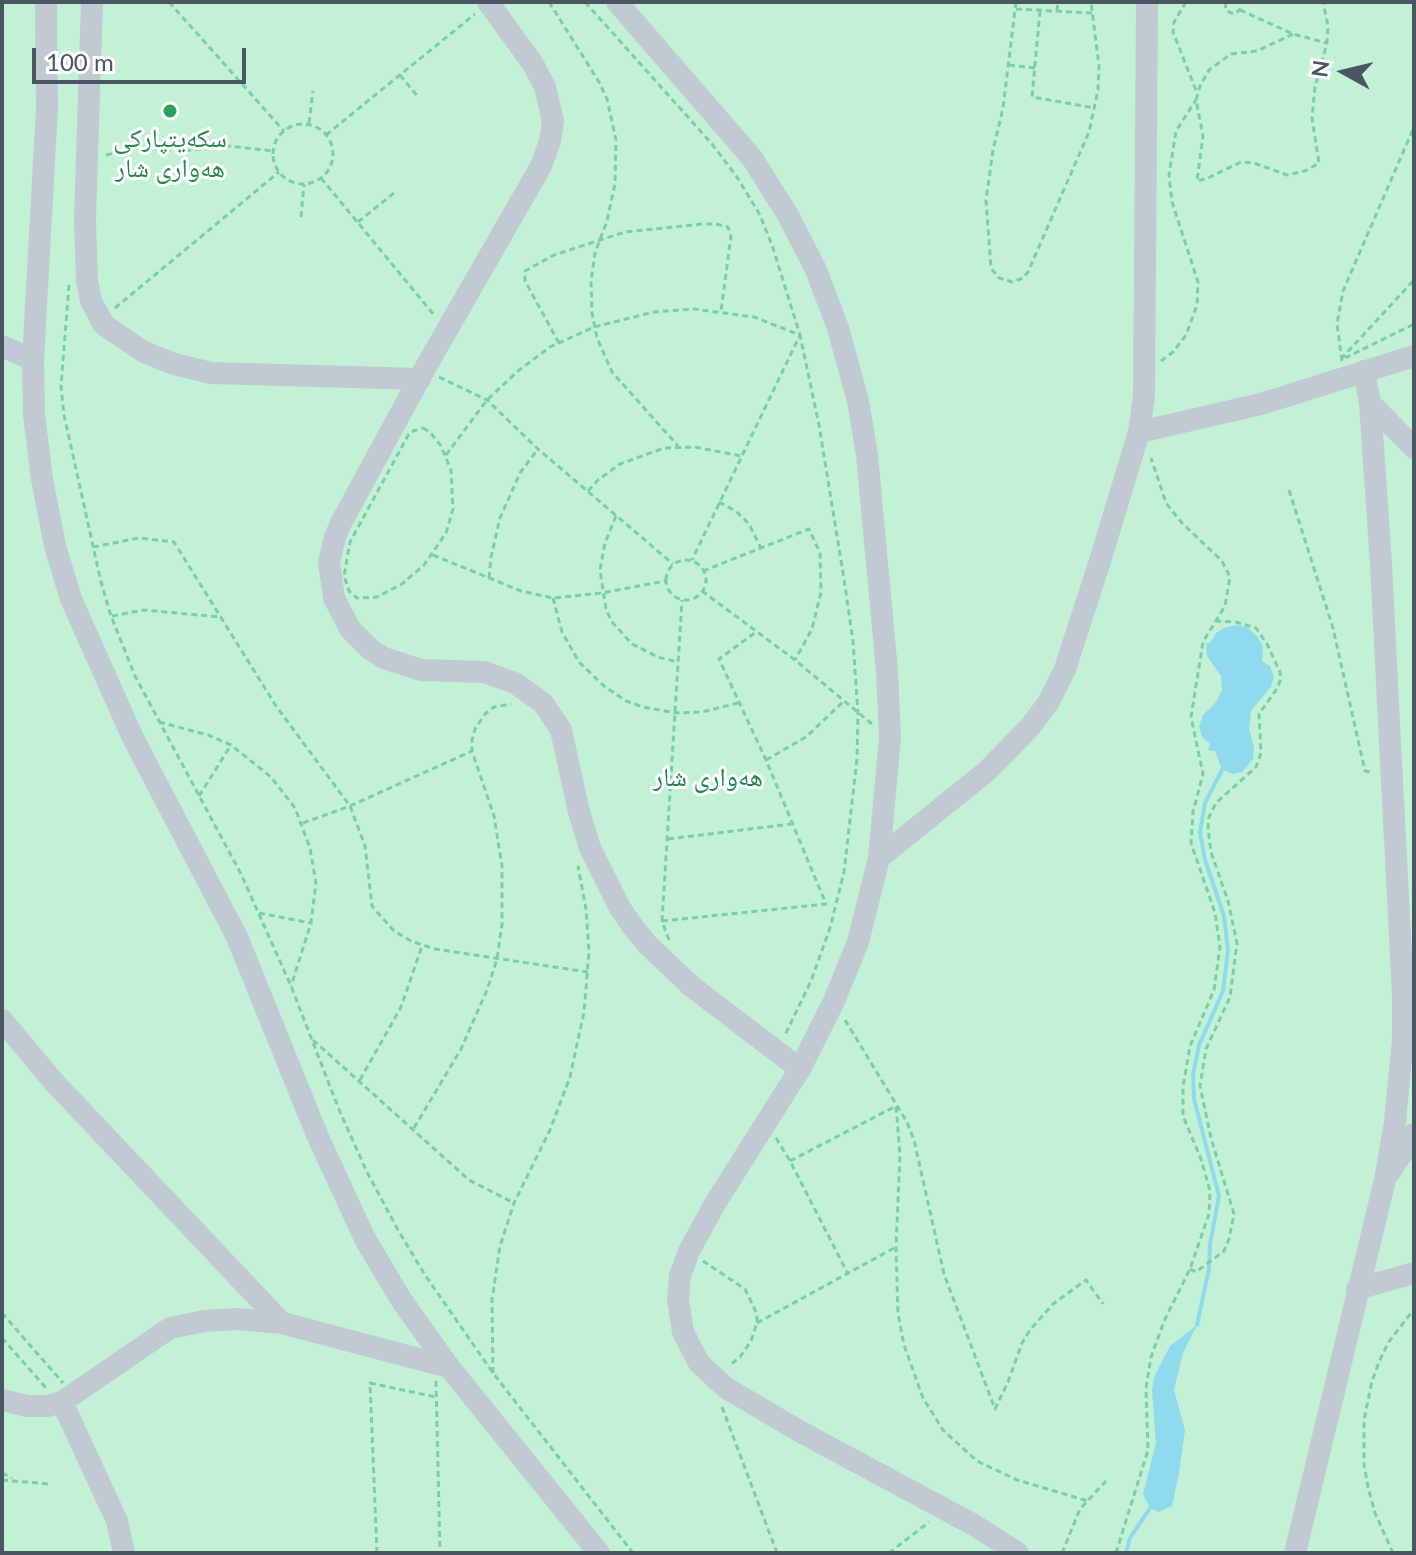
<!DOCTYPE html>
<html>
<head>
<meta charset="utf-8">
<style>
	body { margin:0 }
	#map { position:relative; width:1416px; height:1555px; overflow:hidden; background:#f5f3f3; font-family:Lato,sans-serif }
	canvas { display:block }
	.frame { position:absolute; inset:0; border:4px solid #4a5661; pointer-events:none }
	.north { position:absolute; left:1304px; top:32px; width:80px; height:80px; -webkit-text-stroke:6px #fff; paint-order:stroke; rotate:278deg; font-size:22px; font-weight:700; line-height:32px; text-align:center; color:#4a5661 }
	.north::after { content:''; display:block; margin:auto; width:28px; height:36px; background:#4a5661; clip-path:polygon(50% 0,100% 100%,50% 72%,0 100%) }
	.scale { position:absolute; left:32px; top:48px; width:214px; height:36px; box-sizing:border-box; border:4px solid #4a5661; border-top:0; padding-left:10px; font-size:24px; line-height:28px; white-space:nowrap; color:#4a5661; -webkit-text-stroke:6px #fff; paint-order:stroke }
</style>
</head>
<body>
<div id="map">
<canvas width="1416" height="1555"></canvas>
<div class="frame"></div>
<div class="north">N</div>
<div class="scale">100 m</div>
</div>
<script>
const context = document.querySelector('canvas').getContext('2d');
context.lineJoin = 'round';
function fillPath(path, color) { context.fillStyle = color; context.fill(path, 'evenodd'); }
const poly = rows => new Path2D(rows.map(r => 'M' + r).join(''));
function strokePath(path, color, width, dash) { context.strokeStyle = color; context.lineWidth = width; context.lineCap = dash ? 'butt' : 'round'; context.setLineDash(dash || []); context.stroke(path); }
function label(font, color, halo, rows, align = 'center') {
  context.font = font + ' Lato,"Noto Naskh Arabic",sans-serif'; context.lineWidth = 6; context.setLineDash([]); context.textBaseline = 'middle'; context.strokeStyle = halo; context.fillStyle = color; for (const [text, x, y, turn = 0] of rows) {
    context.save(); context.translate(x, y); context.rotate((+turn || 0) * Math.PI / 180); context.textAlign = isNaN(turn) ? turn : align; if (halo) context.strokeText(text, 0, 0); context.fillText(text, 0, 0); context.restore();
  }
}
const green = poly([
	[2,2,1414,2,1414,1553,2,1553]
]);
const water = poly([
	[1235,625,1247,627,1257,636,1263,646,1262,661,1270,666,1274,676,1271,687,1251,711,1249,728,1254,747,1253,759,1242,772,1233,774,1222,770,1215,751,1208,750,1210,744,1202,737,1199,726,1203,715,1217,701,1222,689,1221,676,1207,656,1206,643,1210,643,1216,633,1224,628],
	[1197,1325,1183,1353,1174,1390,1185,1430,1179,1473,1172,1506,1159,1512,1150,1508,1143,1494,1156,1443,1152,1392,1154,1377,1170,1346]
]);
const stream = poly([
	[1197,1325,1209,1269,1210,1244,1219,1196,1194,1099,1193,1075,1199,1045,1223,991,1228,950,1224,916,1205,860,1200,832,1205,803,1222,770],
	[1126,1553,1130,1538,1150,1508]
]);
const path = poly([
	[169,2,284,131],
	[549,2,599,82,607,99,616,140,615,184,607,221,595,253,591,281,592,313,597,338,612,372,678,446],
	[585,2,712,144,737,177,760,215,773,248,800,335,692,560],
	[1016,2,1003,108,993,150,986,200,991,268,999,278,1012,282,1023,278,1028,272,1089,132,1098,90,1099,66,1091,2],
	[1186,2,1174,22,1173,32,1197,93],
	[1225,2,1226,10,1233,14,1240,10,1241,2],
	[1016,9,1092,13],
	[1240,10,1293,34,1327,43],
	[1040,11,1032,97,1095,108],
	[1057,11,1058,2],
	[1293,34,1257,51,1231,54,1209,70,1200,86,1196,100,1203,136,1197,181,1208,178,1241,162,1254,163,1287,175,1305,171,1319,163,1312,118,1315,87,1327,43,1328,26,1323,2],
	[1009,65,1035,68],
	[400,75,419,98],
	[309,123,313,91],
	'273 154a30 30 0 1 1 60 0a30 30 0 1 1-60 0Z',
	[326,135,475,14],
	[106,155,136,148,182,151,229,146,273,151],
	[321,178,434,315],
	[301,217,304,184],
	[358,222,394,193],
	[69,285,61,386,64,415,101,582,111,616,135,676,241,874,291,986,340,1112,367,1172,398,1230,425,1275,493,1373,633,1553],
	[115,308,279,172],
	[559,343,525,281,525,271,554,255,625,232,703,224,716,224,728,227,731,236,721,311],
	[1345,358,1414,324],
	[1341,359,1414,280],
	[1161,361,1173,352,1186,335,1197,305,1198,282,1172,202,1169,175,1176,131,1196,100],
	[1342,361,1337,324,1343,291,1414,127],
	[439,377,487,400,538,449,673,564],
	[423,428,430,432,441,446,451,470,453,509,446,533,424,565,402,584,377,597,357,598,349,591,344,576,350,542,410,432,423,428],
	[446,455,487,400,518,371,550,347,594,327,654,312,694,309,754,317,800,335,819,425,844,579,853,641,858,713,857,759,844,872,830,928,811,981,785,1035],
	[1289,490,1333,628,1365,771,1372,772],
	[588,491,598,480,620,464,664,448,695,447,741,456],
	[719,502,737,512,749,524,761,548],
	[616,516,605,543,600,570,606,609,612,622,632,644,658,657,678,662],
	[93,547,139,538,174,542,276,706,350,806,365,846,372,906,394,931,411,941,435,949,588,972],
	[433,555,521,591,553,598,602,593,665,581],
	'666 580a20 20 0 1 1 40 0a20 20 0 1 1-40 0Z',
	[703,571,809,529,820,553,821,592,812,629,795,660],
	[489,578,491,557,500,518,520,473,538,449],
	[702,591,795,660,872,724],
	[553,598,562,632,579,662,604,686,626,701,643,707,676,713,702,712,738,703],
	[112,616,144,610,220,617],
	[159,722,208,735,231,745,271,777,295,808,310,848,316,883,311,923,291,986],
	[766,760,806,737,844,701],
	[199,796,231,745],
	[303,823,350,806,472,751],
	[668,839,791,824],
	[259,913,311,923],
	[662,921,826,904,766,760,719,659,756,632],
	[669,940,662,921,682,600],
	[845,1020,907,1122,914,1140,944,1274,995,1409,1008,1382,1022,1343,1030,1330,1053,1304,1086,1280,1103,1304],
	[313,1040,469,1180,514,1203],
	[360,1080,401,1007,422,946],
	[414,1128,461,1049,487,990,497,959,502,924,502,866,494,816,472,751,472,740,475,729,485,714,494,707,511,704],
	[776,1138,790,1161,847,1272],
	[790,1161,896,1106,900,1155,896,1247,898,1314,904,1345,923,1398,943,1430,977,1461,1017,1480,1088,1501],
	[703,1261,745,1289,757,1314,757,1323,751,1341,740,1357,729,1366],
	[1190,1269,1196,1272,1224,1251,1229,1239,1234,1214,1211,1138,1200,1086,1206,1049,1230,997,1237,943,1228,901,1211,852,1208,828,1209,817,1216,803,1256,767,1261,753,1259,714,1276,690,1281,679,1280,672,1267,644,1256,628,1236,622,1217,621],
	[2,1313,63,1383],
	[757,1323,894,1248],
	[2,1338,46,1388],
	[493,1373,492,1300,500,1246,514,1203,550,1130,570,1077,584,1012,589,952,586,909,578,866],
	[436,1381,440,1553],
	[722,1407,777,1553],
	[2,1473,12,1478],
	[2,1480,48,1484],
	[377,1553,370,1383,436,1397],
	[889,1553,929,1522],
	[1062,1553,1080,1509,1106,1481],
	[1116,1553,1148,1450,1146,1388,1151,1357,1165,1319,1190,1269,1209,1214,1210,1191,1201,1159,1183,1116,1183,1087,1190,1046,1214,990,1220,947,1215,913,1191,843,1193,812,1203,774,1191,717,1203,642,1225,606,1230,577,1222,561,1182,523,1166,503,1151,458],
	[1393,1553,1375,1513,1368,1487,1364,1465,1364,1420,1372,1381,1379,1362,1388,1343,1414,1309]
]);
const minor = poly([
	[46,2,47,107,33,360,34,415,42,479,55,546,71,599,133,738,237,937,318,1137,365,1239,402,1301,449,1367,599,1553],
	[92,2,85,220,87,280,91,301,104,325,144,352,174,364,211,373,420,379],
	[488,2,533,64,545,87,553,121,550,141,541,166,424,370,341,523,335,537,329,562,334,598,350,629,371,650,384,658,421,670,484,672,515,683,543,703,561,730,579,812,590,848,620,908,633,927,648,945,691,986,800,1069],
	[617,2,752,158,789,217,816,270,838,328,858,401,867,455,887,671,890,738,879,858,858,942,834,1001,800,1069,716,1202,689,1251,680,1276,678,1299,683,1332,699,1363,726,1388,801,1432,974,1525,1018,1553],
	[2,346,33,360],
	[1370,403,1414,448],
	[1139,432,1261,404,1414,356],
	[879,858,987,771,1030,727,1048,703,1065,669,1100,561,1139,432,1144,396,1147,2],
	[2,1020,53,1081,282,1323],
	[1390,1172,1414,1134],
	[1357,1289,1414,1273],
	[2,1400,27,1406,48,1406,62,1402,117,1521,124,1553],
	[62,1402,170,1328,204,1321,238,1319,282,1323,449,1367],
	[1295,1553,1385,1180,1395,1122,1403,1039,1403,997,1381,564,1370,403,1364,371]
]);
const markers = [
	[170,111,8,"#2e9e5b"]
];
const leisureNames = [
	["سکەیتپارکی",170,139],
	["هەواری شار",170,169]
];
const parkNames = [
	["هەواری شار",708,778]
];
fillPath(green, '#c3f1d5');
fillPath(water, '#90daee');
strokePath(stream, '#90daee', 4);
strokePath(path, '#7ad0a6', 3, [6, 4]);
strokePath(minor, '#c1cad2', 22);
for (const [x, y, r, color] of markers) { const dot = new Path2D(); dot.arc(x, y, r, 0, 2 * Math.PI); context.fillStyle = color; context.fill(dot); strokePath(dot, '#fff', 3); }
label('26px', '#27864d', '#fff', leisureNames);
label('26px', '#17864f', '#fff', parkNames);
</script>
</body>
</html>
